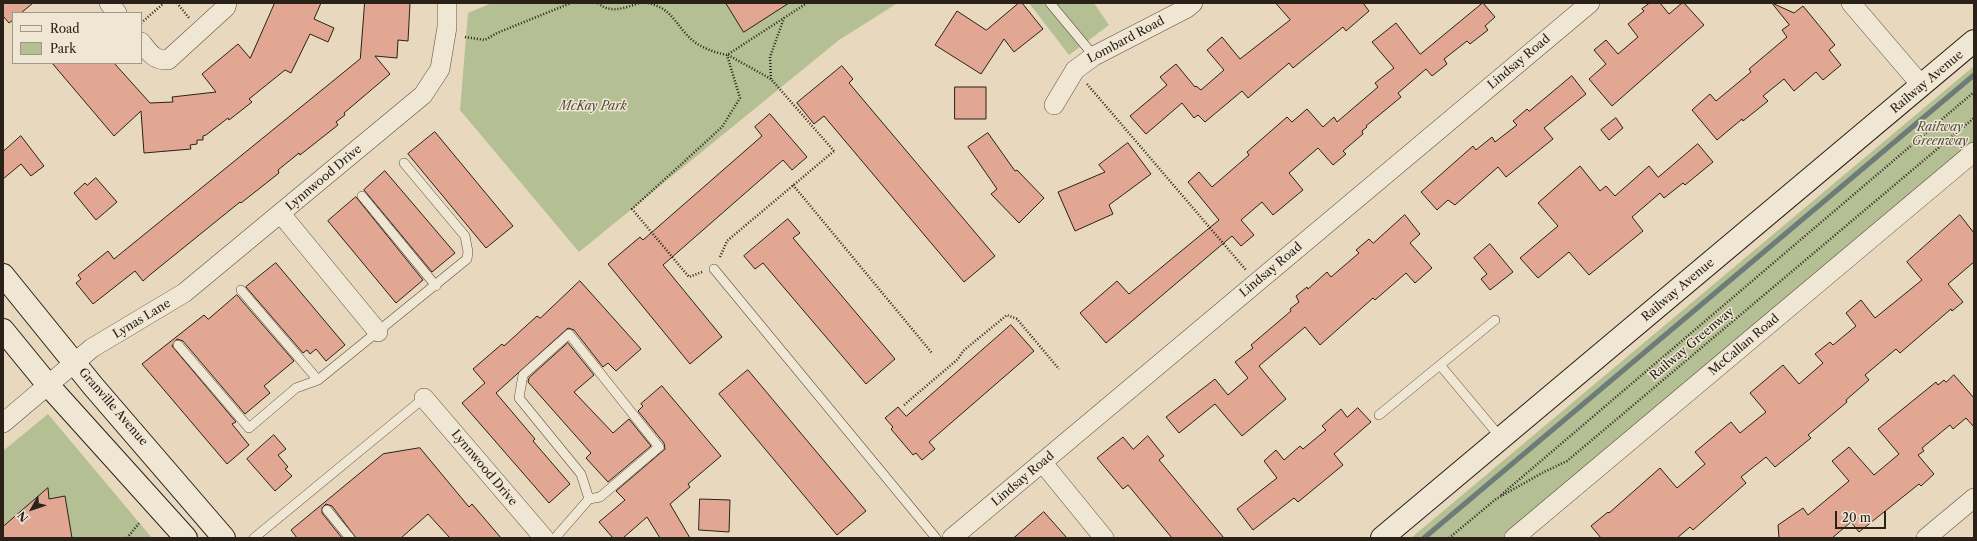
<!DOCTYPE html>
<html>
<head>
<meta charset="utf-8">
<style>
	body { margin:0 }
	#map { position:relative; width:1977px; height:541px; overflow:hidden; background:#e8d8bd; font-family:"Libre Caslon Text",serif }
	canvas { display:block }
	.frame { position:absolute; inset:0; border:4px solid #2a2118; pointer-events:none }
	.legend { position:absolute; left:12px; top:12px; width:130px; height:52px; box-sizing:border-box; background:#f0e6d4; border:1px solid #a19789; margin:0; padding:5px 7px; list-style:none; font-size:12px; color:#2a2118 }
	.legend li { display:flex; align-items:center; gap:8px; height:20px }
	.legend b { width:20px; border:1px solid #a19789 }
	.north { position:absolute; left:12px; top:489px; width:40px; height:40px; -webkit-text-stroke:3px #f0e6d4; paint-order:stroke; rotate:230deg; font-size:11px; font-weight:700; line-height:16px; text-align:center; color:#2a2118 }
	.north::after { content:''; display:block; margin:auto; width:14px; height:18px; background:#2a2118; clip-path:polygon(50% 0,100% 100%,50% 72%,0 100%) }
	.scale { position:absolute; left:1835px; top:511px; width:51px; height:18px; box-sizing:border-box; border:2px solid #2a2118; border-top:0; padding-left:5px; font-size:12px; line-height:14px; white-space:nowrap; color:#2a2118; -webkit-text-stroke:3px #f0e6d4; paint-order:stroke }
</style>
</head>
<body>
<div id="map">
<canvas width="1977" height="541"></canvas>
<div class="frame"></div>
<ul class="legend">
<li><b style="height:5px;background:#f0e6d4"></b>Road</li>
<li><b style="height:11px;background:#b4bf93"></b>Park</li>
</ul>
<div class="north">N</div>
<div class="scale">20 m</div>
</div>
<script>
const ctx = document.querySelector('canvas').getContext('2d');
ctx.lineJoin = 'round';
function fill(path, color) { ctx.fillStyle = color; ctx.fill(path, 'evenodd'); }
function trace(path, color, width, dash) { ctx.strokeStyle = color; ctx.lineWidth = width; ctx.lineCap = dash ? 'butt' : 'round'; ctx.setLineDash(dash || []); ctx.stroke(path); }
function drawText(font, color, halo, rows, align = 'center') {
  ctx.font = font + ' "Libre Caslon Text",serif'; ctx.lineWidth = 3; ctx.setLineDash([]); ctx.textBaseline = 'middle'; ctx.strokeStyle = halo; ctx.fillStyle = color; for (const [text, x, y, turn = 0] of rows) {
    ctx.save(); ctx.translate(x, y); ctx.rotate((+turn || 0) * Math.PI / 180); ctx.textAlign = isNaN(turn) ? turn : align; if (halo) ctx.strokeText(text, 0, 0); ctx.fillText(text, 0, 0); ctx.restore();
  }
}
const green = new Path2D(`
	M492 3H903L896 4 839 40 579 252 460 110 468 13Z
	M1029 3H1094L1109 25 1069 55Z
	M1974 66V149L1503 538H1411Z
	M48 414 152 538H3V451Z`);
const stream = new Path2D(`
	M1424 538 1974 75`);
const building = new Path2D(`
	M3 3H33L21 13H13V20L9 23 3 16Z
	M275 3H321L314 19 334 28 328 42 310 34 291 73 285 70 249 99 252 102 229 120 228 118 206 135 203 136V140H197V144L190 145 191 149 144 153 141 111 114 136 52 63H114L150 103 173 102 172 97 216 92 202 74 238 44 250 58Z
	M365 3H410L408 41 398 40 397 58 375 56 390 74 344 113 345 115 336 122 338 125 300 155 299 153 278 170 279 173 241 203 240 202 151 274 143 281 135 271 93 304 76 283 81 279 78 275 108 251 114 259 360 59Z
	M726 3H789L744 32Z
	M1019 3H1022L1043 29 1014 52 1004 39 981 74 935 45 957 11 986 30Z
	M1276 3H1363L1369 11 1346 31 1343 27 1293 68 1289 63 1248 98 1242 91 1205 122 1198 115 1194 118 1182 103 1146 134 1130 116 1167 85 1160 77 1176 64 1195 87 1196 86 1201 90 1224 70 1207 50 1222 37 1240 59 1290 20Z
	M1483 3 1495 17 1485 26 1488 30 1470 44 1467 41 1444 59 1447 64 1432 76 1426 69 1398 93 1401 97 1366 126 1367 127 1362 131 1363 134 1343 151 1346 154 1333 165 1318 148 1289 173 1303 190 1273 215 1262 202 1241 220 1254 235 1241 246 1232 236 1106 343 1080 313 1117 281 1129 294 1219 220 1188 182 1199 172 1212 187 1249 155 1247 152 1287 117 1292 122 1307 109 1323 127 1334 117 1337 122 1378 87 1375 83 1394 68 1372 42 1396 23 1420 54Z
	M1650 3H1660L1669 14 1682 3H1684L1704 25 1612 106 1589 79 1606 64 1594 50 1606 40 1618 54 1638 37 1628 24 1644 11 1642 9Z
	M1772 3 1794 13 1803 6 1835 45 1829 50 1841 65 1823 80 1816 72 1794 91 1784 79 1763 96 1768 101 1743 121 1742 119 1717 140 1692 110 1710 94 1716 101 1751 72 1749 69 1787 37 1782 30 1789 25Z
	M842 66 853 79 849 83 995 256 964 282 824 116 814 124 797 103Z
	M1572 76 1586 94 1544 128 1553 139 1506 177 1498 167 1455 205 1448 200 1437 210 1421 192 1473 146 1476 150 1492 137 1495 142 1517 125 1513 121 1527 109 1529 111Z
	M955 87H986V119H955Z
	M770 114 807 157 792 170 783 160 663 265 722 337 690 364 608 264 640 237 643 240 762 136 755 127Z
	M1616 118 1623 128 1609 140 1601 130Z
	M435 132 513 226 486 248 408 154Z
	M988 133 1015 171 1017 170 1044 198 1019 223 991 194 997 189 968 147Z
	M21 136 44 166 31 176 21 164 3 179V152Z
	M1128 143 1151 174 1109 205 1113 214 1075 231 1058 192 1105 172 1099 165Z
	M1698 144 1713 162 1685 185 1683 183 1664 198 1660 193 1632 217 1643 231 1589 275 1569 252 1538 278 1520 258 1558 226 1538 203 1580 166 1600 191 1606 186 1615 196 1649 166 1658 177Z
	M385 171 455 253 432 272 364 190Z
	M96 178 117 202 96 220 74 193 85 183 87 185Z
	M356 197 423 280 396 303 328 221Z
	M1405 215 1420 234 1410 243 1432 268 1415 283 1406 273 1375 300 1373 298 1320 345 1305 327 1259 366 1286 399 1242 436 1215 404 1179 433 1166 417 1215 379 1228 395 1248 378 1235 362 1253 348 1251 345 1291 311 1290 309 1299 302 1296 296 1307 287 1308 289 1327 272 1331 277 1359 253 1356 250 1369 239 1373 243Z
	M1960 215 1974 233V262L1948 284 1963 302 1952 311 1951 309 1900 353 1896 349 1865 375 1869 380 1846 400 1847 402 1808 435 1811 438 1775 467 1766 457 1741 477 1746 483 1693 530 1690 527 1677 538H1601L1591 526 1608 512 1609 513 1660 468 1677 488 1705 464 1695 452 1731 422 1740 433 1766 412 1750 393 1783 365 1799 384 1823 363 1815 354 1830 342 1833 345 1856 326 1846 313 1861 300 1875 318 1922 280 1907 262Z
	M788 219 800 233 793 238 895 359 866 384 763 263 755 269 744 256Z
	M1490 244 1513 272 1490 290 1481 279 1487 274 1474 258Z
	M276 263 345 345 326 361 316 349 310 354 307 350 303 353 246 287Z
	M580 281 641 349 616 371 608 363 603 367 574 330 568 328 496 393 535 439 533 441 570 484 549 503 462 403 485 383 473 369 502 344 504 346 537 316 540 318Z
	M237 295 294 361 264 386 270 393 245 414 183 341 177 339 172 346 236 422 232 424 249 445 227 464 142 364 204 315 208 319Z
	M1011 325 1034 351 929 442 935 449 922 460 916 453 913 455 891 429 893 427 885 418 898 407 906 416Z
	M568 343 594 375 574 392 613 433 629 419 651 446 608 482 586 458 591 453 528 382 529 378Z
	M748 370 866 511 837 535 719 394Z
	M1954 375 1974 398V427L1966 418 1953 429 1950 425 1922 448 1924 451 1918 455 1934 474 1921 486 1919 484 1859 532 1851 522 1832 538H1779L1778 525 1803 508 1808 515 1849 481 1832 461 1849 447 1874 475 1899 454 1878 429 1936 382 1938 385 1944 380 1946 382Z
	M662 386 721 456 688 484 690 487 670 504 690 538H660L647 517 623 538H613L599 522 625 500 616 491 665 449 664 443 638 411 643 406 641 404Z
	M1358 408 1371 422 1334 454 1343 465 1298 502 1294 498 1253 530 1237 509 1277 478 1264 461 1276 450 1284 460 1300 446 1303 449 1326 430 1322 426 1341 409 1347 417Z
	M274 435 286 449 278 455 288 467 285 469 292 476 275 491 247 459Z
	M1148 436 1164 456 1159 460 1224 538H1172L1128 485 1123 489 1097 458 1123 437 1133 449Z
	M420 448 469 507 472 504 501 538H450L428 514 401 538H356L332 506 326 504 322 508V513L342 538H297L291 530 383 454Z
	M48 488 49 499 65 496 72 538H3V527Z
	M700 499 730 500 729 532 699 530Z
	M1044 512 1067 538H1014Z`);
const path = new Path2D(`
	M177 3 189 18
	M598 3C610 14 625 8 639 3
	M648 3C669 8 673 19 686 34 696 46 712 52 727 55L807 3
	M141 23 164 3
	M465 37 485 40 497 33 571 3
	M728 55 771 79 834 151
	M771 79 770 57 784 18
	M1087 84 1246 270
	M793 185 932 353
	M720 257 727 241 834 151
	M702 272 689 277 632 209 722 127 740 98 727 55
	M904 405 958 359 963 351 1007 315 1017 319 1059 369
	M1501 495 1974 92
	M127 538 140 522
	M1449 538 1496 499 1542 473 1567 461 1974 118`);
const service = new Path2D(`
	M1050 3 1094 56
	M362 196 436 286
	M714 269 936 538
	M241 290 318 380
	M178 345 249 428 296 388 318 380 467 259 468 252 465 236 404 163
	M1440 365 1501 438
	M1379 415 1495 320
	M327 510 350 538
	M254 538 424 398
	M555 538 589 499 600 497 659 447 569 334 523 375 519 398 581 474 589 499`);
const minor = new Path2D(`
	M109 3 117 13
	M1851 3 1922 86
	M141 42C149 52 154 61 168 60L226 7 227 3
	M1054 105 1075 70 1094 56 1187 8 1193 3
	M281 214 378 332
	M424 398 544 538
	M3 423 92 348 184 293 423 95 440 69 447 27V3
	M1042 462 1104 538
	M952 538 1590 3
	M1514 538 1974 152
	M1926 538 1974 498`);
const secondary = new Path2D(`
	M3 275 93 386 224 538
	M3 330 48 385 186 538
	M1382 538 1974 41`);
const streetNames = [
	["Lombard Road",1126,40,-28],
	["Lindsay Road",1519,62,-40],
	["Railway Avenue",1927,82,-40],
	["Lynnwood Drive",324,178,-40],
	["Lindsay Road",1271,270,-40],
	["Railway Avenue",1678,290,-40],
	["Lynas Lane",142,319,-31],
	["Railway Greenway",1692,344,-40],
	["McCallan Road",1744,345,-40],
	["Granville Avenue",113,407,49],
	["Lynnwood Drive",484,468,50],
	["Lindsay Road",1023,479,-40]
];
const parkNames = [
	["McKay Park",593,107],
	["Railway",1940,128],
	["Greenway",1940,142]
];
fill(green, '#b4bf93');
trace(stream, '#6d7c78', 5);
fill(building, '#e1a793');
trace(building, '#2a2118', 1);
trace(service, '#5a4f41', 10);
trace(minor, '#5a4f41', 20);
trace(secondary, '#2a2118', 24);
trace(path, '#2a2118', 2.5, [1, 2]);
trace(service, '#f0e6d4', 9);
trace(minor, '#f0e6d4', 19);
trace(secondary, '#f0e6d4', 22);
drawText('12px', '#2a2118', '#f0e6d4', streetNames);
drawText('italic 12px', '#53503d', '#f0e6d4', parkNames);
</script>
</body>
</html>
